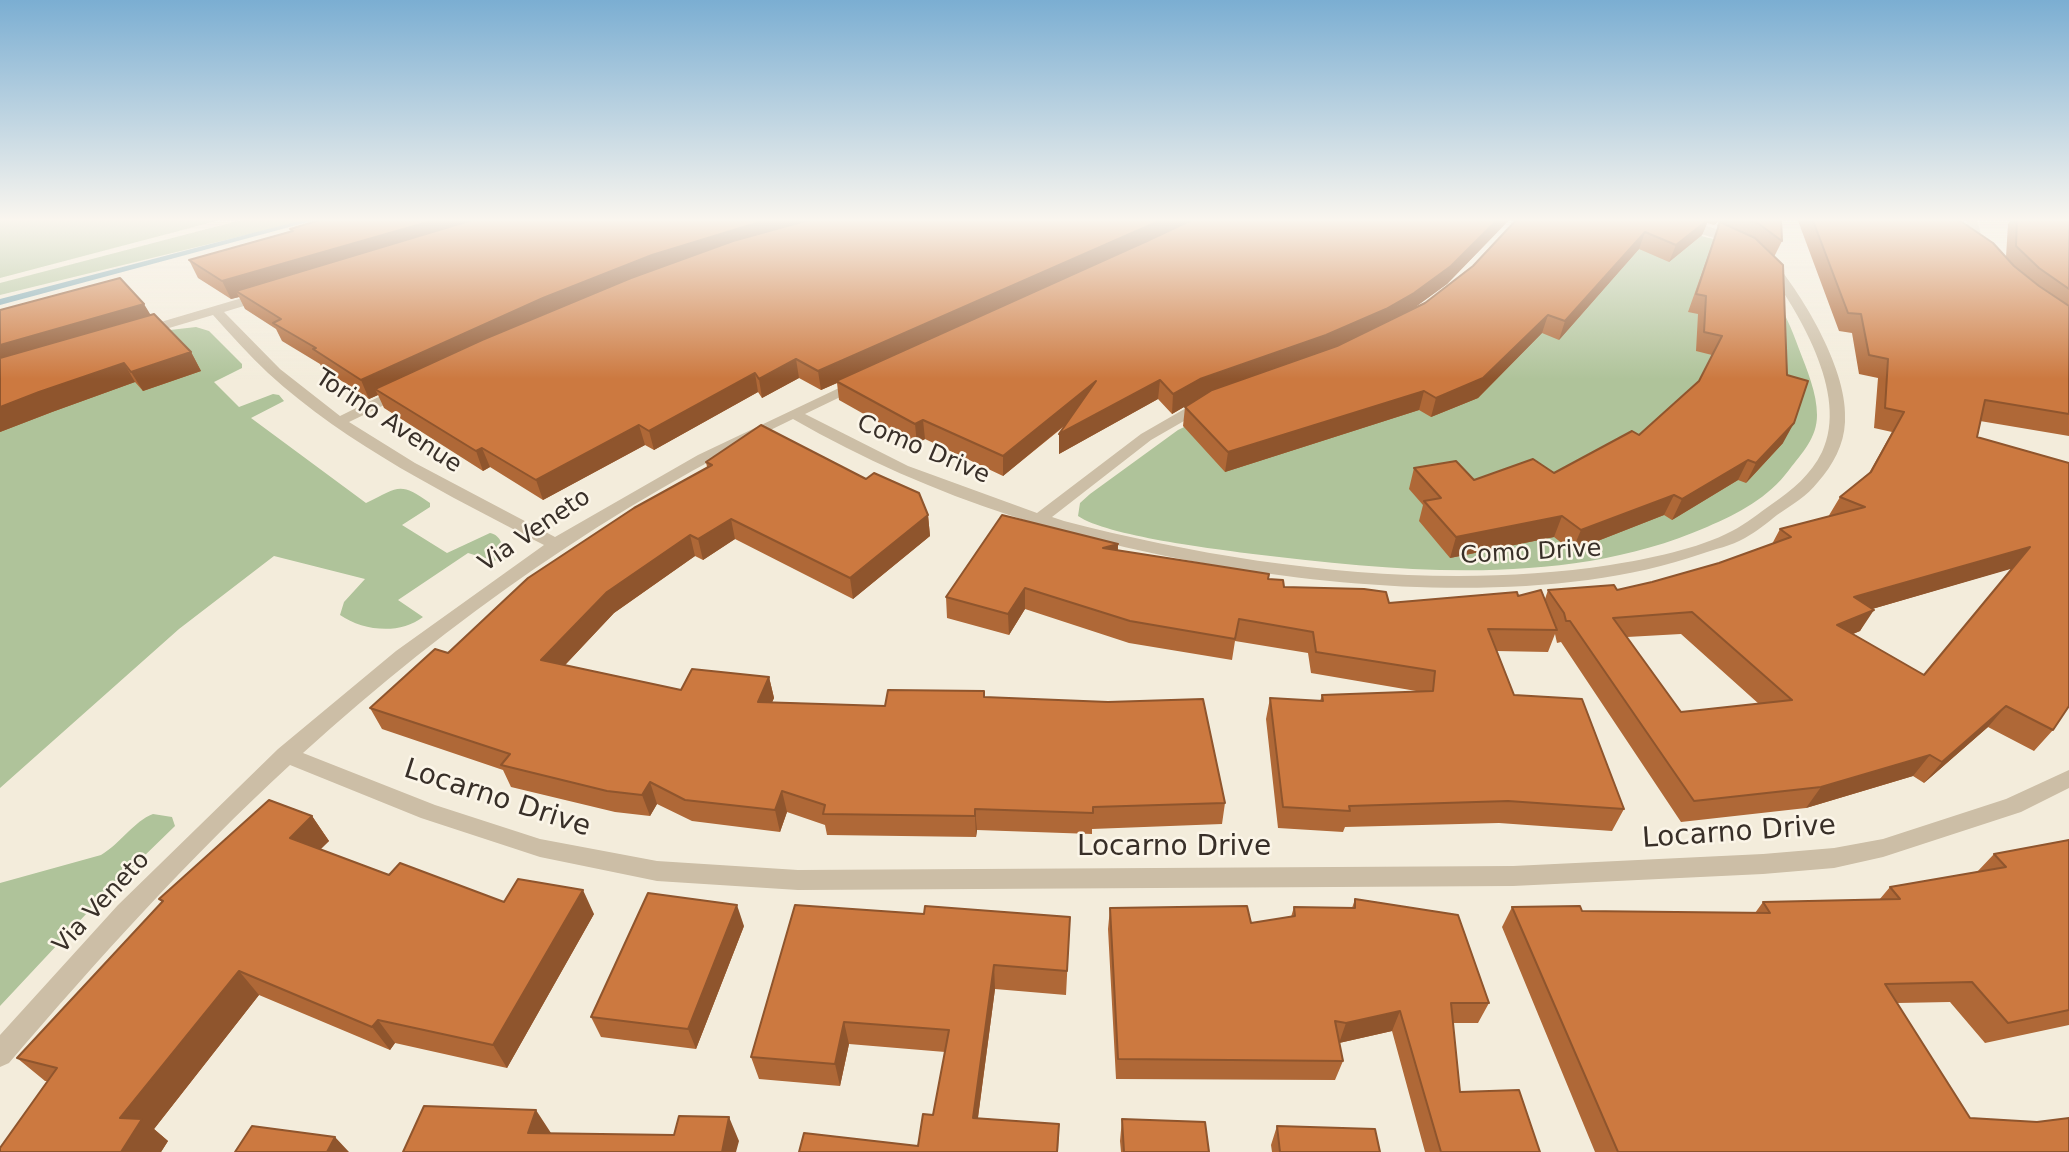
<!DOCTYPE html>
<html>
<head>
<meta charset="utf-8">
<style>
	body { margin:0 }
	canvas { display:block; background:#f3ecdb }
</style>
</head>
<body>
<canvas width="2069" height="1152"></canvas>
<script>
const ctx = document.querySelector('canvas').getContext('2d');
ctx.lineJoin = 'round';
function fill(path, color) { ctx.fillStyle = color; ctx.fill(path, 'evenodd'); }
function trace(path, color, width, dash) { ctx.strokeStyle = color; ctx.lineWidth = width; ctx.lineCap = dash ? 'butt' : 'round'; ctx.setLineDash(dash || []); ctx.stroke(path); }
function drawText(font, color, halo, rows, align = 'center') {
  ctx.font = font + ' "DejaVu Sans",sans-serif'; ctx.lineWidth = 5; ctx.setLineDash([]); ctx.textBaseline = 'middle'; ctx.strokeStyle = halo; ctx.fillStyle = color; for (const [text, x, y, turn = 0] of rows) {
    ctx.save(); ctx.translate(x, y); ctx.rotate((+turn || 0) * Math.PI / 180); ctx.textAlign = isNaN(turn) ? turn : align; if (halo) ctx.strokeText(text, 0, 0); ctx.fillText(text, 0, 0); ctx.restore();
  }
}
const green = new Path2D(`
	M0 218H228L0 278Z
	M249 218H316L0 295V283Z
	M1697 235C1704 237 1712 238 1718 241 1727 247 1765 282 1772 292 1783 308 1792 330 1799 349 1807 370 1817 393 1817 415 1817 438 1802 453 1789 470 1768 498 1739 513 1707 527 1567 588 1402 572 1253 554 1215 549 1107 536 1078 516L1080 503 1090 494 1178 430 1468 289Z
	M196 327 209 331 242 364V368L214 382 239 407 273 394 279 395 284 401 251 418 366 503C399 487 399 481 430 503V507L402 525 447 553 490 533C501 535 504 547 503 557L494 561 468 553 398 600 423 617C400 635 363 631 340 615L344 602 365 579 274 556 179 629 0 788V382L170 330Z
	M153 814 172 817 175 826 102 897 0 1006V883L101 855C120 844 134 821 153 814Z`);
const stream = new Path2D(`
	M310 218H323L0 305V299Z`);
const street = new Path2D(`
	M1651 218C1674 217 1725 227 1743 242L1733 244Z
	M1966 218H1977L1981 236 1989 250 1987 252 1977 250 1969 236Z
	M1769 259 1773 260C1804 297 1849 372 1845 422 1844 445 1833 465 1818 482 1807 496 1792 505 1777 515 1767 523 1756 532 1745 538 1731 546 1715 549 1701 554 1508 621 1203 578 1012 516 935 491 863 459 793 419 611 506 452 618 303 753L435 805 540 839 657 861 798 870 1513 866 1763 854 1834 848 1883 839 2006 799 2069 770V788L2021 812 1883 857 1834 868 1763 874 1513 886 798 890 657 881 540 857 421 818 290 765C189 858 98 959 9 1063L0 1067V1035L118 905 278 749 396 651 544 545C448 495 348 446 268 373 249 355 231 335 213 315L142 336 135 332 137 329 259 293H267V299L224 312 280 369 340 416 397 388H407V394L349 422 415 463 555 537 698 455 858 379 863 380V386L805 414 908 466 1037 513 1141 434 1200 400H1210L1212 403 1210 406 1151 440 1052 517 1064 521C1237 566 1433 592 1610 565 1648 559 1698 549 1732 531 1746 524 1759 513 1772 504 1792 490 1811 475 1822 452 1850 394 1797 309 1763 263Z`);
const wall = new Path2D(`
	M326 218H1511L1447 284 1411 310 1425 303 1473 266 1518 218H1781L1782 241 1774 257 1783 443 1746 483 1738 480 1672 520 1664 515 1572 551 1554 537 1450 558 1419 521 1423 505 1409 489 1414 468 1474 480 1554 473 1639 435 1699 381 1712 355 1696 351 1698 314 1688 312 1718 227 1717 226 1719 221 1714 225 1707 223 1702 235 1669 262 1639 249 1559 340 1542 333 1478 398 1431 417 1419 410 1225 472 1183 426 1185 407 1199 398 1172 414 1158 399 1059 454 1067 424 1003 476 925 439 917 444 839 400 837 383 821 390 799 378 762 398 758 392 654 450 645 445 543 500 490 467 483 471 384 408 378 395 369 399 322 368 320 364 282 341 276 329 245 309 239 297 231 299 198 278 189 260 291 231 290 229Z
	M1797 218H1956L2006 257 2008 224 2012 218H2069V436L1980 421 1977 437 2069 463 2053 730 2034 751 1988 727 1924 783 1913 776 1806 808 1681 822 1561 642 1557 643 1555 634 1548 652 1496 651 1514 695 1624 809 1612 831 1499 823 1345 827 1343 832 1278 828 1266 719 1270 698 1320 701 1322 695 1422 692 1311 673 1308 653 1235 641 1232 660 1129 643 1025 609 1009 635 947 618 946 597 1118 544V551L1268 579 1284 587 1389 603 1518 596 1545 599 1548 590H1617L1652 582 1719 563 1772 544 1780 529 1828 517 1840 497 1869 473 1892 432 1874 428 1878 378 1859 374 1852 333 1839 331ZM2012 568 1924 675 1853 634 1860 631 1872 609ZM1681 634 1759 704 1681 712 1627 637Z
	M0 310 151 315 191 352 201 371 143 391 135 382 52 412 0 432Z
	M706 462 928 515 930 536 853 599 735 539 703 560 695 556 614 613 565 665 681 690 769 677 774 698 772 702 885 706 984 691 985 697 1225 803 1222 824 1092 829V834L977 830 976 837 827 835 825 825 787 812 780 832 692 821 657 804 650 816 615 812 511 787 503 770 382 729 370 708 707 467Z
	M312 816 329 841 320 849 389 875 504 902 594 914 507 1068 395 1043 390 1050 259 995 154 1129 168 1141 161 1152H0L48 1081H45L17 1058 162 902 159 899Z
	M2069 840V1025L1985 1043 1950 1002 1897 1003 1970 1118 2037 1122 2069 1152H1595L1502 927 1512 907 1582 911 1755 913 1763 902 1879 900 1890 887 1977 872 1994 854Z
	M1355 899 1489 1003 1478 1023H1453L1460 1092 1540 1152H1425L1392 1031 1339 1043 1343 1061 1335 1080 1116 1079 1108 929 1110 908 1251 923 1291 917 1294 907 1352 908Z
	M795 905 924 914 925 906 1070 917 1066 995 995 989 978 1118 1059 1124 1058 1152H799L804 1133 918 1146 923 1114 933 1115 945 1052 849 1044 840 1086 759 1079 751 1057Z
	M744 926 696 1049 601 1037 591 1017Z
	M1122 1119 1209 1152H1121L1120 1141Z
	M1277 1126 1380 1152H1272L1271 1145Z`);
const shadedWall = new Path2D(`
	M442 218H505L236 291 239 297 231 299 222 281Z
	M773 218H835L375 389 378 395 369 399 361 380 543 298 652 255Z
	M1166 218H1202L836 381 837 383 821 390 818 371Z
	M1499 218H1511L1447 284 1410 311 1322 354 1198 399 1172 414 1173 394Z
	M1717 218H1720L1719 221 1714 225Z
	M1709 219 1702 235 1669 262 1676 245Z
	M1645 232 1639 249 1559 340 1565 321Z
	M144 304 155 322 0 368V345Z
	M1548 315 1542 333 1478 398 1431 417 1436 398Z
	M191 352 201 371 143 391 131 372Z
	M796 359 799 378 762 398 759 379Z
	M124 363 135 382 52 412 0 432V407L39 392Z
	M755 373 758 392 654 450 649 431Z
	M1160 380 1158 399 1059 454V434Z
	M1096 381 1095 400 1003 476V456Z
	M1424 391 1419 410 1225 472 1228 452Z
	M923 420 925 439 917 444 915 424Z
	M1794 423 1783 443 1746 483 1756 463Z
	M639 425 645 445 543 500 536 480Z
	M482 448 490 467 483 471 476 451Z
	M1748 460 1738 480 1672 520 1682 499Z
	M1674 495 1664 515 1572 551 1581 530Z
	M928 515 930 536 853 599 850 578Z
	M1562 516 1554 537 1450 558 1456 537Z
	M731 519 735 539 703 560 698 539Z
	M690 535 695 556 614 613 550 681 541 660 607 592Z
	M1118 544 1117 565 1103 548Z
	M2030 547 2014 568 1841 618 1854 597Z
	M1025 588V609L1009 635 1008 614Z
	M1874 610 1860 631 1823 646 1837 625Z
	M769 677 774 698 763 723 758 702Z
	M2006 706 1988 727 1924 783 1942 762Z
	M1930 755 1913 776 1806 808 1821 787Z
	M650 782 657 804 650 816 642 795Z
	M782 791 787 812 780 832 775 810Z
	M975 809 977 830 976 837 975 816Z
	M312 816 329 841 308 862 290 838Z
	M583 890 594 914 507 1068 493 1045Z
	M737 905 744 926 696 1049 688 1029Z
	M994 965 995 989 975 1139 973 1118Z
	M239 971 259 995 154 1129 168 1141 161 1152H121L120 1118Z
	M1400 1011 1392 1031 1339 1043 1346 1023Z
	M378 1020 395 1043 390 1050 372 1027Z
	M844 1022 849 1044 840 1086 835 1064Z
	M536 1110 551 1133H528Z
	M729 1117 739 1141 736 1152H722Z
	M335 1137 349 1152H327Z`);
const building = new Path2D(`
	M326 218H442L222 281 189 260 293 231 290 229Z
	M479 218H773L652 255 543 298 361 380 313 349 316 348 273 323 281 319 236 291Z
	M816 218H1166L818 371 796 359 759 379 755 373 649 431 639 425 536 480 482 448 476 451 375 389 482 340 631 278 733 241Z
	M1196 218H1499L1451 266 1414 293 1386 309 1326 335 1200 379 1173 394 1160 380 1059 434 1096 381 1003 456 923 420 915 424 836 381 1147 241Z
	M1518 218 1709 219 1676 245 1645 232 1565 321 1548 315 1483 378 1436 398 1424 391 1228 452 1185 407 1212 390 1337 346 1425 303 1473 266Z
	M1744 218H1781L1782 241 1759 224Z
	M1812 218H1956L1993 243 2014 266 2039 286 2069 306V414L1985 400 1977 437 2069 463V706L2053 730 2006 706 1942 762 1930 755 1821 787 1694 801 1570 621H1566L1564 613 1548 590 1614 585 1617 590 1652 582 1719 563 1791 537 1780 529 1865 507 1840 497 1871 472 1904 412 1885 408 1888 359 1869 355 1861 314 1848 313ZM2030 547 1924 675 1837 625 1874 610 1854 597ZM1692 612 1792 700 1681 712 1613 618Z
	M2017 218H2069V289L2039 268 2016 246Z
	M1720 222 1755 238 1783 265 1787 375 1808 381 1794 423 1756 463 1748 460 1682 499 1674 495 1581 530 1562 516 1456 537 1424 501 1441 498 1414 468 1456 461 1474 480 1533 459 1554 473 1632 431 1639 435 1699 381 1722 336 1704 332 1706 296 1696 294Z
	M120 278 144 304 0 345V310Z
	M154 314 191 352 131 372 124 363 39 392 0 407V358Z
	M761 425 866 479 874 473 919 493 928 515 850 578 731 519 698 539 690 535 607 592 541 660 681 690 692 669 769 677 758 702 885 706 888 690 984 691V697L1108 702 1203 699 1225 803 1093 807V813L975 809V816L823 814 825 805 782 791 775 810 685 800 650 782 642 795 607 791 501 765 510 754 370 708 435 649 448 653 528 578 634 508 712 465 706 462Z
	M1002 515 1118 544 1103 548 1269 574 1268 579 1283 580 1284 587 1364 589 1386 592 1389 603 1517 592 1518 596 1541 590 1557 630 1488 629 1514 695 1582 699 1624 809 1508 801 1349 806 1350 811 1283 807 1270 698 1323 701 1322 695 1433 691 1435 671 1316 652 1313 632 1239 619 1235 639 1130 621 1025 588 1008 614 946 597Z
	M269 800 312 816 290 838 389 875 400 863 504 902 518 879 583 890 493 1045 378 1020 372 1027 239 971 120 1118 142 1119 121 1152H0V1148L57 1068 17 1058 163 901 159 899Z
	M2069 840V1010L2008 1023 1972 982 1885 984 1970 1118 2037 1122 2069 1118V1152H1618L1512 907 1580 906 1582 911 1770 913 1763 902 1900 899 1890 887 2006 867 1994 854Z
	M648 893 737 905 688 1029 591 1017Z
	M1355 899 1458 915 1489 1003H1451L1460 1092 1519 1090 1540 1152H1441L1400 1011 1346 1023 1335 1021 1343 1061 1118 1059 1110 908 1247 906 1251 923 1295 916 1294 907 1355 908Z
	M795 905 924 914 925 906 1070 917 1067 971 994 965 973 1118 1059 1124 1057 1152H799L804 1133 918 1146 923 1114 933 1115 949 1030 844 1022 835 1064 751 1057Z
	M424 1106 536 1110 528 1133 674 1135 679 1116 729 1117 722 1152H403Z
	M1122 1119 1205 1122 1209 1152H1124Z
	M252 1126 335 1137 327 1152H235Z
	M1277 1126 1375 1129 1380 1152H1280Z`);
const streetNames = [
	["Torino Avenue",388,422,33],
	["Como Drive",923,450,23],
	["Via Veneto",535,531,-34],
	["Como Drive",1531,553,-3],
	["Via Veneto",102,903,-47]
];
const nearStreetnames = [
	["Locarno Drive",497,799,18],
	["Locarno Drive",1739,833,-4],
	["Locarno Drive",1174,848]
];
fill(green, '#afc39a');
fill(stream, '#79a6b2');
fill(street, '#ccbea6');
fill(wall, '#af6837');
fill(shadedWall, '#8f552d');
fill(building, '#cc7940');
trace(building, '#8f552d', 2);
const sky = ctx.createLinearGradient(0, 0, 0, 379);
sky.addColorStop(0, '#7baed2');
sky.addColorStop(0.58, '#faf6ef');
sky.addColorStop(1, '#faf6ef00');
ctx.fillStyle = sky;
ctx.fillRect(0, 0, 2069, 379);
drawText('24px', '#382f28', '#fbf5e8', streetNames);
drawText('28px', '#382f28', '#fbf5e8', nearStreetnames);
</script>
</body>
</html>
